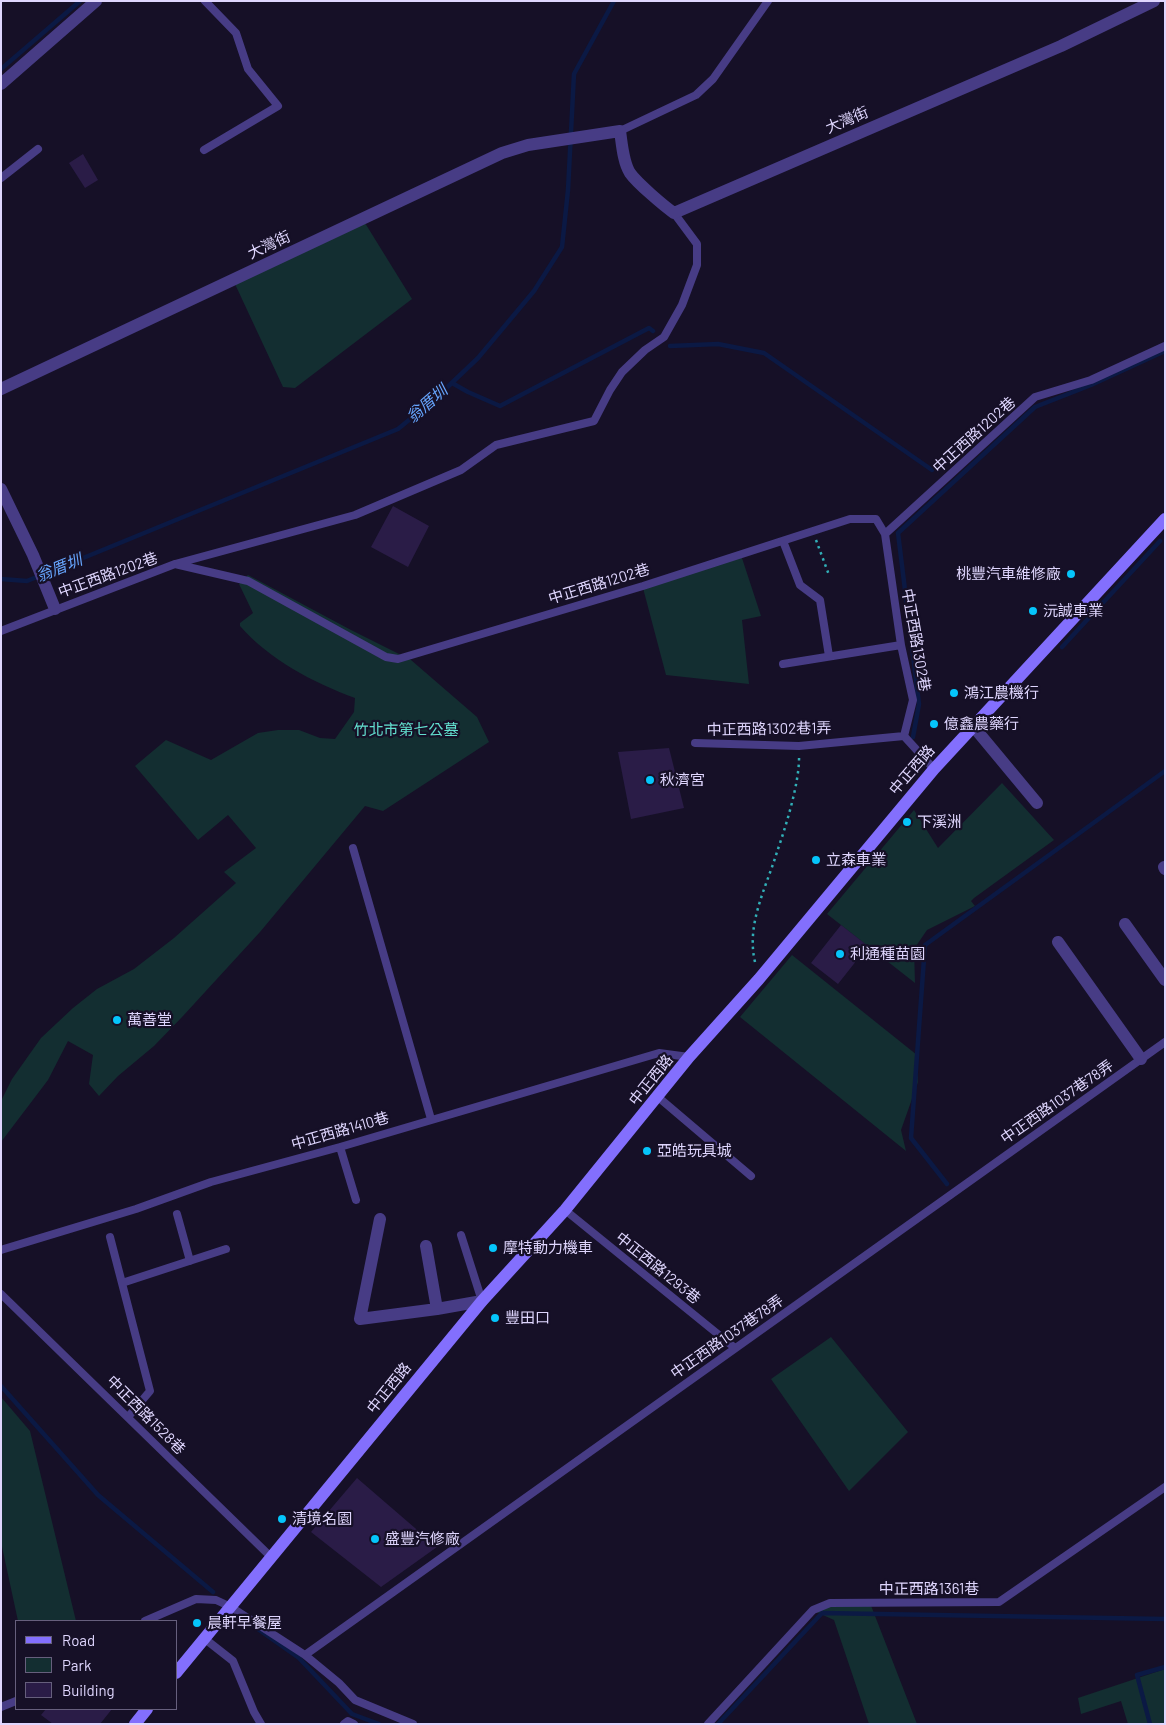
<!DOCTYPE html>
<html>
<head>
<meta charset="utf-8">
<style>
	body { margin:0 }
	#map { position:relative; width:1166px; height:1725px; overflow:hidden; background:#161027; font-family:Barlow,sans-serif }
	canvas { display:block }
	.frame { position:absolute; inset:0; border:2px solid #dfd6fe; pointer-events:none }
	.legend { position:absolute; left:15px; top:1620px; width:162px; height:90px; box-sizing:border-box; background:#161027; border:1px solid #665f7d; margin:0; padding:6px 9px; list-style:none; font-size:15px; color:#dfd6fe }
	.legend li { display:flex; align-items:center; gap:10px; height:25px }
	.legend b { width:25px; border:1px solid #665f7d }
</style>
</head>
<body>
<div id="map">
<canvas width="1166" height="1725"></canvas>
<div class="frame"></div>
<ul class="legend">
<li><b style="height:6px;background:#836ffd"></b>Road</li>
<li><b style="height:14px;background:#132e31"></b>Park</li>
<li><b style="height:14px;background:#2a1c47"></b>Building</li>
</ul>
</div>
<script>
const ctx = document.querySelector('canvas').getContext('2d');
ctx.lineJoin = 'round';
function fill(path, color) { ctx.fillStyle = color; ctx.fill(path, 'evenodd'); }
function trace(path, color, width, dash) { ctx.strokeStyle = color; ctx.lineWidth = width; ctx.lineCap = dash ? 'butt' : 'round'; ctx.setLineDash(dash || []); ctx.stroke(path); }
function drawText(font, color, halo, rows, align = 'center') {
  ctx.font = font + ' Barlow,"Noto Sans TC",sans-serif'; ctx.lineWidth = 4.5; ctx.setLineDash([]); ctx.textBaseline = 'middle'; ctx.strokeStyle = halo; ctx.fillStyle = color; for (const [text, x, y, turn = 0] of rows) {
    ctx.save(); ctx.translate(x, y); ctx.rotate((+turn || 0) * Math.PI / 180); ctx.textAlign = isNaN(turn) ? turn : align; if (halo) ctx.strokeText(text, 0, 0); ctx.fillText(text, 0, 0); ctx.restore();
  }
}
const green = new Path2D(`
	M365 223 412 299 295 388 283 387 235 284Z
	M741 555 761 616 742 620 749 684 666 675 643 588Z
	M248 575 351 630 411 660 477 717 489 742 383 811 365 806 260 932 183 1016 154 1046 118 1076 99 1096 89 1084 93 1055 68 1041 48 1080 1 1142V1101L12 1079 41 1038 73 1008 97 989 134 969 174 938 236 883 224 872 256 848 228 815 198 840 135 766 166 740 211 760 258 733 278 730H299L320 738 335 739 354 712 355 698C312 682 270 660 240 626V623L253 613 239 584Z
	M1002 783 1054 840 974 898 971 901 975 906 927 930 914 949 915 983 827 914 914 810 938 848Z
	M792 955 917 1055 918 1082 901 1130 906 1151 740 1017Z
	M831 1337 908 1432 849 1491 771 1379Z
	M1 1397 30 1431 76 1621H18L1 1542Z
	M832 1603H870L917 1724H869L834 1620 814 1611Z
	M1165 1669 1164 1724H1128L1121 1701 1081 1714 1078 1698Z`);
const stream = new Path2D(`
	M1 69 80 1
	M670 346 718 344 764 353 932 470
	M452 383 468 392 500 406 649 328 653 331
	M1 579 27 581 398 429 437 397 478 358 534 291 562 247 568 190 574 74 614 1
	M1062 647 1160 541
	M913 737 919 704 898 533 1035 407 1091 385 1165 351
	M947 1184 911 1138 925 945 1165 771
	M1 1386 98 1495 213 1592
	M255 1627 299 1658 352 1714 379 1724
	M718 1724 822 1613 1165 1619
	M1150 1724 1137 1675 1165 1667`);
const building = new Path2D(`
	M83 154 98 180 85 188 69 163Z
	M393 506 429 526 408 567 371 547Z
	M669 748 684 808 631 819 618 752Z
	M841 925 868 946 838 984 811 963Z
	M357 1478 437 1547 381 1587 311 1532Z
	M46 1709H112L100 1724H53L41 1715Z`);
const path = new Path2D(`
	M816 540 829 575
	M755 962C746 924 766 888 777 852 786 826 800 781 799 755`);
const service = new Path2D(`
	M620 131 696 95 713 79 768 1
	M204 150 278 106 248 69 236 33 205 1
	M1 178 38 149
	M885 534 1035 397 1091 380 1165 346
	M783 541 800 585 820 600 829 656
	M175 564 248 581 386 657 398 659 643 586 850 519H876L885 534 901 645 913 700 904 736 934 769
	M1 631 175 564 355 515 461 470 496 445 594 421 610 390 622 372 645 350 664 337 682 305 697 265V244L674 213
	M783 664 901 645
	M695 743 799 746 904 736
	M353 848 431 1119
	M658 1097 751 1176
	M340 1147 356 1200
	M565 1210 735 1348
	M177 1214 190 1261
	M461 1235 482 1301
	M110 1237 150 1391 128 1417
	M1 1250 136 1209 211 1182 340 1147 659 1053 689 1057
	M122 1283 226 1249
	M1 1294 271 1557
	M145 1621 196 1599 216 1600 231 1607 305 1655 339 1683 355 1700 413 1724
	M205 1639 233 1661 254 1712 261 1724
	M305 1655 1165 1042
	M1 1707 16 1701
	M344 1724 348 1721 354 1724
	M708 1724 813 1610 830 1603 999 1602 1165 1487`);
const minor = new Path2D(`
	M1 389 502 153 528 145 620 131C622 144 623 162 630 173 637 183 664 206 674 213L1061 46 1154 1
	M1 489 33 555 55 609
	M973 726 1037 803
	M1164 867 1165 869
	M1125 924 1165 980
	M1058 942 1141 1059
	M380 1219 360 1319 437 1309 482 1301
	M426 1246 437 1309`);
const tertiary = new Path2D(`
	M1 84 96 1`);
const secondary = new Path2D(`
	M176 1673 482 1301 565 1210 689 1057 759 979 934 769 1165 519
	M135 1724 147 1709`);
const markers = [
	[1071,574,5,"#05c5fb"],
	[1033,611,5,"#05c5fb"],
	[954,693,5,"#05c5fb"],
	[934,724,5,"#05c5fb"],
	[650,780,5,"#05c5fb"],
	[907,822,5,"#05c5fb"],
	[816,860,5,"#05c5fb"],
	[840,954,5,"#05c5fb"],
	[117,1020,5,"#05c5fb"],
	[647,1151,5,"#05c5fb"],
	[493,1248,5,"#05c5fb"],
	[495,1318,5,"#05c5fb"],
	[282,1519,5,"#05c5fb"],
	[375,1539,5,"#05c5fb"],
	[197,1623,5,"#05c5fb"]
];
const streetNames = [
	["大灣街",847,120,-23],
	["大灣街",269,245,-25],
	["中正西路1202巷",974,435,-42],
	["中正西路1202巷",108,575,-20],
	["中正西路1202巷",599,584,-17],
	["中正西路1302巷",916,640,80],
	["中正西路1302巷1弄",769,729,-1],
	["中正西路",912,770,-49],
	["中正西路",651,1080,-51],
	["中正西路1037巷78弄",1057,1102,-35],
	["中正西路1410巷",340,1131,-16],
	["中正西路1293巷",658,1268,39],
	["中正西路1037巷78弄",727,1337,-35],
	["中正西路",389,1388,-51],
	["中正西路1528巷",146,1415,45],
	["中正西路1361巷",929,1589]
];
const poiNames = [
	["桃豐汽車維修廠",1061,574,"right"],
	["沅誠車業",1043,611],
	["鴻江農機行",964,693],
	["億鑫農藥行",944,724],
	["秋濟宮",660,780],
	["下溪洲",917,822],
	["立森車業",826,860],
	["利通種苗園",850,954],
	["萬善堂",127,1020],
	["亞皓玩具城",657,1151],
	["摩特動力機車",503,1248],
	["豐田口",505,1318],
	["清境名園",292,1519],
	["盛豐汽修廠",385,1539],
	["晨軒早餐屋",207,1623]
];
const parkNames = [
	["竹北市第七公墓",406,730]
];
const waterNames = [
	["翁厝圳",427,404,-41],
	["翁厝圳",59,568,-22]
];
fill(green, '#132e31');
trace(stream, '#0b1944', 4.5);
fill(building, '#2a1c47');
trace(path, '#31afb7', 2.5, [2.5, 4]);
trace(service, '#473c85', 8);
trace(minor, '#473c85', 12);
trace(tertiary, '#473c85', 12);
trace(secondary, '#836ffd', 12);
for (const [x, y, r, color] of markers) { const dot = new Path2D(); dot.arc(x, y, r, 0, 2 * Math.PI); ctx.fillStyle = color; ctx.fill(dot); trace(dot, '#161027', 2); }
drawText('15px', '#dfd6fe', '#161027', streetNames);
drawText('15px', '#dfd6fe', '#161027', poiNames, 'left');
drawText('15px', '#62dece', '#161027', parkNames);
drawText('italic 16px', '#66a5fd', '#161027', waterNames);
</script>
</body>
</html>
